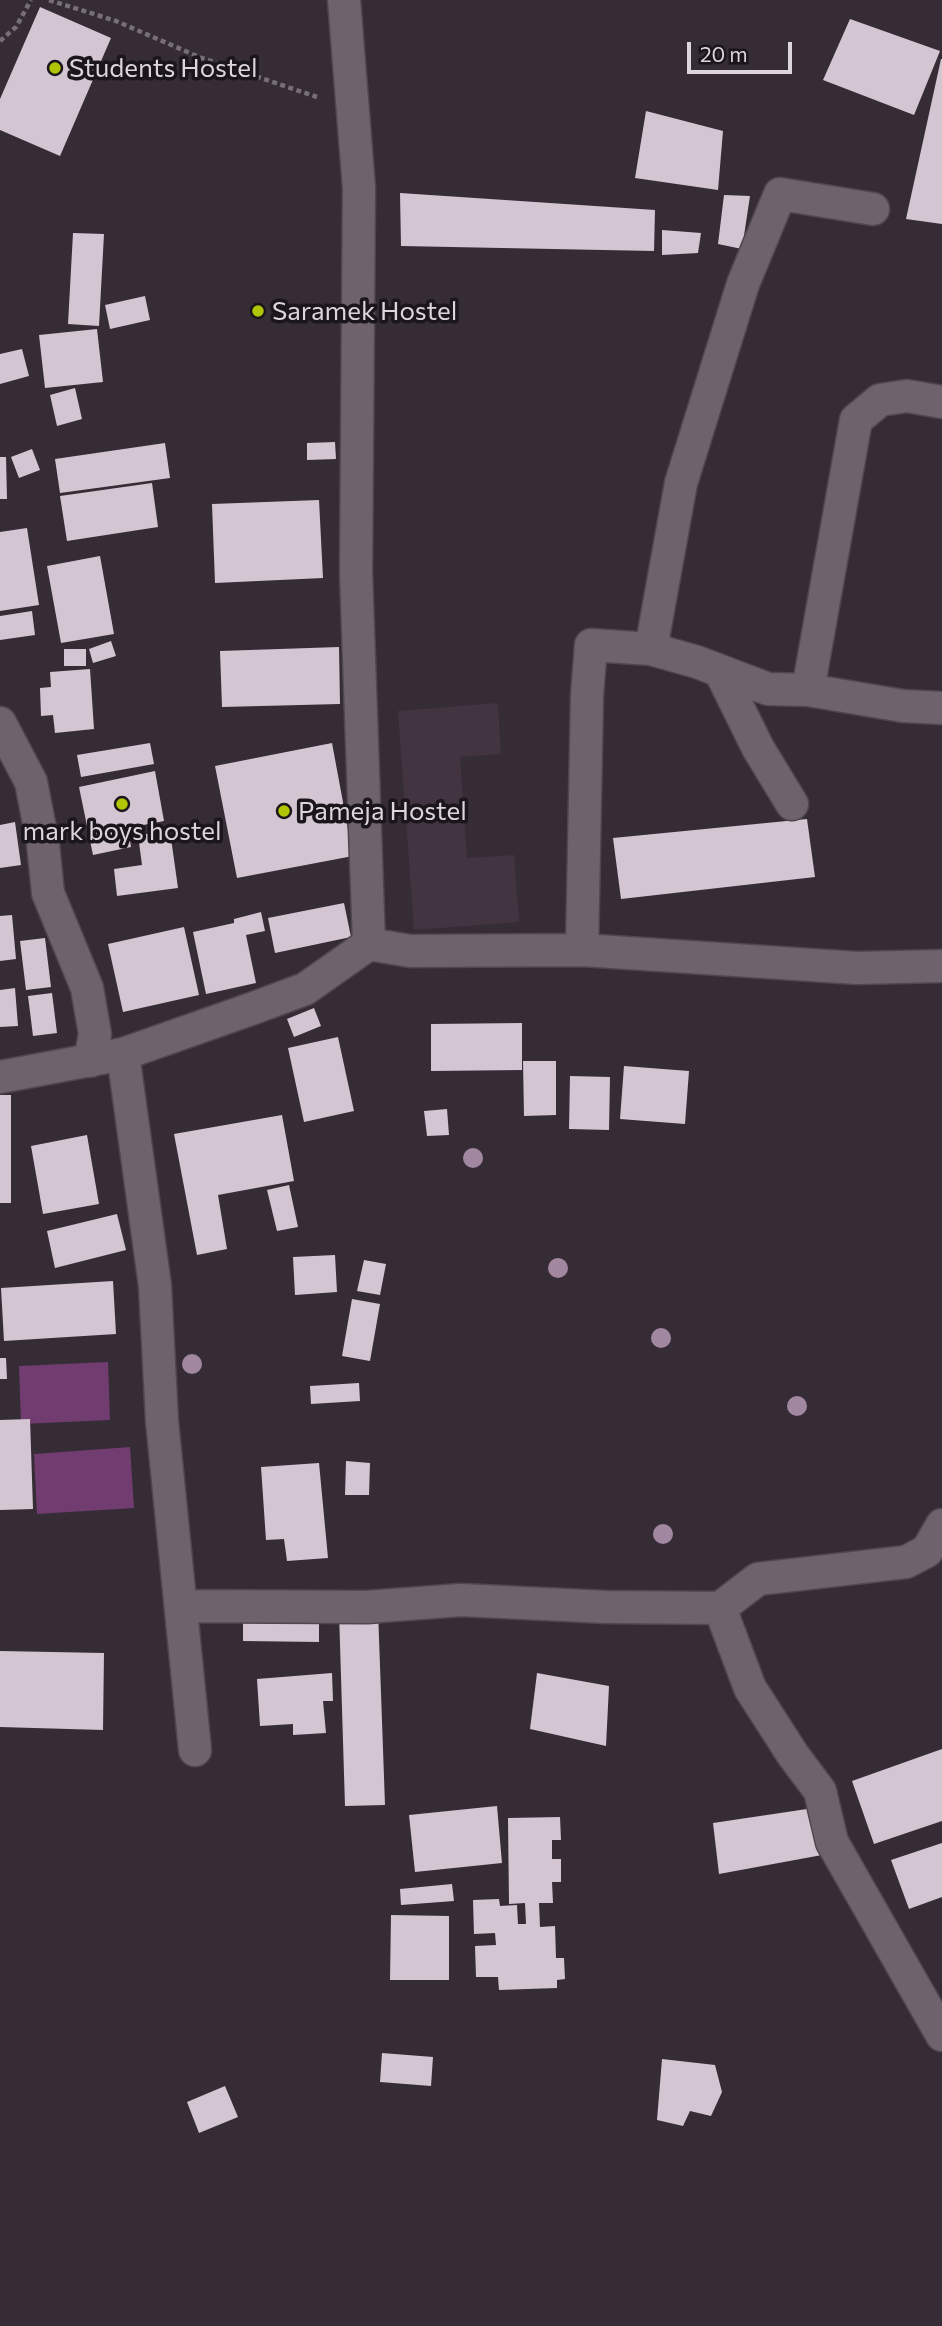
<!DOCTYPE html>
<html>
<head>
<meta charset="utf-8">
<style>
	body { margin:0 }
	#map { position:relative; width:942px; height:2326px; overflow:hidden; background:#362c36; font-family:Commissioner,sans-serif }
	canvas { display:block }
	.scale { position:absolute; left:687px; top:42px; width:105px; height:32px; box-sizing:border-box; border:4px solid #dcd5db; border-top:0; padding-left:9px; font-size:21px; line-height:24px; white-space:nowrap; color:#dcd5db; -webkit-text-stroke:5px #1b161b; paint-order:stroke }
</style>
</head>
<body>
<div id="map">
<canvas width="942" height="2326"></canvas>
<div class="scale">20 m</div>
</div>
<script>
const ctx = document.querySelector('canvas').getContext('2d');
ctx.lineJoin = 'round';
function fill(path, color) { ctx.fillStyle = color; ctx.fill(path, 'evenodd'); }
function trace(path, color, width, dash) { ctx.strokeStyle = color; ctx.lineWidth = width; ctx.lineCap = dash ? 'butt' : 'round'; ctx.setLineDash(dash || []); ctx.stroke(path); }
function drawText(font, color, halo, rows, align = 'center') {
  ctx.font = font + ' Commissioner,sans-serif'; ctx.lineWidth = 7; ctx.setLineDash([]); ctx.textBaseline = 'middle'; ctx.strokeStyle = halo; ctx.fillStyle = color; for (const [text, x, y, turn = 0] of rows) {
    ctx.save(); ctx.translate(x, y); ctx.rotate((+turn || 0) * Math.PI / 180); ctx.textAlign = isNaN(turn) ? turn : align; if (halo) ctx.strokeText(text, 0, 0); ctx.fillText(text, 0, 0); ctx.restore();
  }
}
const built = new Path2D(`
	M498 703 501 754 460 757 467 858 514 855 519 922 414 930 398 711Z`);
const green = new Path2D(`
	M108 1362 110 1420 21 1424 19 1366Z
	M130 1447 134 1508 37 1514 34 1454Z`);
const building = new Path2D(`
	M40 7 111 38 60 156 0 130V99Z
	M850 19 940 51 914 115 823 80Z
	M941 59H942V224L906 219Z
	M646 111 723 131 718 190 635 178Z
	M400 193 655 210 654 251 401 246Z
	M724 195 750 196 742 249 718 244Z
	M662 230 701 233 698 253 662 255Z
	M73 233 104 234 99 326 68 324Z
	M145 296 150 320 110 329 105 305Z
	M97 329 103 382 45 388 39 335Z
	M22 349 29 376 0 384V354Z
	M75 388 82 419 57 426 50 395Z
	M335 442 336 459 307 460V443Z
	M165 443 170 478 60 493 55 459Z
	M32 449 40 470 19 478 11 457Z
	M0 457H6L7 499H0Z
	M152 483 158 527 67 541 60 496Z
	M319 500 323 578 215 583 212 504Z
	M27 528 39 605 0 611V532Z
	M100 556 114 634 61 643 47 566Z
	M32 611 35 635 0 640V616Z
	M111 641 116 656 93 663 89 649Z
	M339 647 340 704 222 707 220 651Z
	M64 649H86V666H64Z
	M90 669 94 729 55 733 53 715 41 716 40 688 51 687 50 672Z
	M150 743 154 764 81 777 77 755Z
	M332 743 353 856 237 878 215 766Z
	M155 771 164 821 128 828 131 847 93 855 79 787Z
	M807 819 815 877 621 899 613 838Z
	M15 822 21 865 0 868V825Z
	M170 831 178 888 117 896 114 869 142 865 138 835Z
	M344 903 351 937 275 953 268 918Z
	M261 912 265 931 246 935 256 983 206 994 193 932 234 923V919Z
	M12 915 16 959 0 961V916Z
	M184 927 199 995 123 1012 108 944Z
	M45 938 51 987 26 990 20 941Z
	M15 988 18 1026 0 1027V990Z
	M52 993 57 1033 33 1036 28 996Z
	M314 1008 321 1026 294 1037 287 1019Z
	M522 1023V1070L431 1071V1024Z
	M338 1037 354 1111 304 1122 288 1048Z
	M523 1061H556V1115L524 1116Z
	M624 1066 689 1071 685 1124 620 1119Z
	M570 1076 610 1077 609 1130 569 1129Z
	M0 1095H11V1203H0Z
	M447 1109 449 1135 427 1136 424 1111Z
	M282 1115 294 1181 218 1195 227 1249 197 1255 174 1134Z
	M87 1135 99 1204 43 1214 31 1146Z
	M289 1185 298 1227 277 1231 267 1190Z
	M117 1214 126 1250 55 1268 47 1231Z
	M335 1255 337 1292 295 1295 293 1257Z
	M364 1260 386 1264 380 1295 357 1291Z
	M113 1281 116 1334 4 1341 1 1288Z
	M352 1299 380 1304 370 1361 342 1356Z
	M0 1358H6L7 1379H0Z
	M359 1383 360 1401 311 1404 310 1386Z
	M30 1419 33 1509 0 1510V1420Z
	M346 1461 370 1463 369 1495H345Z
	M319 1463 328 1558 287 1561 284 1539 266 1540 261 1467Z
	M243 1610 319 1612V1642L243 1641Z
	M378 1610 385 1805 345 1806 339 1612Z
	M0 1651 104 1653 103 1730 0 1727Z
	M332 1673 333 1701H323L326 1733 293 1735V1724L260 1726 257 1679Z
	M537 1673 609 1686 606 1746 530 1729Z
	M942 1749V1821L874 1844 852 1781Z
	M497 1806 502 1863 415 1872 409 1815Z
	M807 1809 822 1855 719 1874 713 1823Z
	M560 1817 561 1840H552V1859H561V1882H552L553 1903H539L540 1927 555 1926 556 1958H564L565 1979 557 1980V1988L499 1990 498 1977H476L475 1946 496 1945 495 1933 474 1934 473 1900 499 1899 500 1906 517 1905 518 1924H526L525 1903 509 1904 508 1818Z
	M942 1843V1897L909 1909 891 1860Z
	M452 1884 454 1901 401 1905 400 1889Z
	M391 1915 449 1916V1980H390Z
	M382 2053 433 2057 431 2086 380 2082Z
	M662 2059 715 2065 722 2092 711 2116 690 2111 683 2126 657 2120Z
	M225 2086 238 2117 199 2133 187 2102Z`);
const path = new Path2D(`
	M49 0 116 21 199 57 317 97
	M0 41 16 27 31 0`);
const minor = new Path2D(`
	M651 649 681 483 743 284 780 194 873 209
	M720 671 758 748 792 804
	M808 690 856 420 880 400 907 396 942 402
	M0 723 31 782 43 844 48 893 87 988 95 1034 90 1061
	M369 944 410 951 582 950 857 968 942 966
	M582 950 587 696 591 645 651 649 697 662 768 689 808 690 903 706 942 708
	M123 1054 155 1286 162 1421 195 1750
	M0 1077 123 1054 251 1009 305 989 369 944 356 572 359 188 344 0
	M182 1606 367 1607 461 1600 606 1607 720 1608 750 1688 793 1755 820 1791 832 1842 942 2035
	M720 1608 758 1579 906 1562 927 1551 942 1525`);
const trees = [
	[473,1158],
	[558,1268],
	[661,1338],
	[192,1364],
	[797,1406],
	[663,1534]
];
const markers = [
	[55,68,7,"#afc505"],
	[258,311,7,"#afc505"],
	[122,804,7,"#afc505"],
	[284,811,7,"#afc505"]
];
const poiNames = [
	["Students Hostel",69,68],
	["Saramek Hostel",272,311],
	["Pameja Hostel",298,811],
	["mark boys hostel",122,831,"center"]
];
fill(built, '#433442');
fill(green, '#713c70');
fill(building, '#d3c6d2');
trace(minor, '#4f474e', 35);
trace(path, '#776f77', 4.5, [5, 3.5]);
trace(minor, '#6e626d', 32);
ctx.fillStyle = '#a187a0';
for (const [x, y] of trees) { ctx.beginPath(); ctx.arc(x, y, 10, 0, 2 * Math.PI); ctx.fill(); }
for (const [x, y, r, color] of markers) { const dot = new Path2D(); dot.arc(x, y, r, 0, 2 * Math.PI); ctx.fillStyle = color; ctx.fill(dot); trace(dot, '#1b161b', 2.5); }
drawText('26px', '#dcd5db', '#1b161b', poiNames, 'left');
</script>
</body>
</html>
